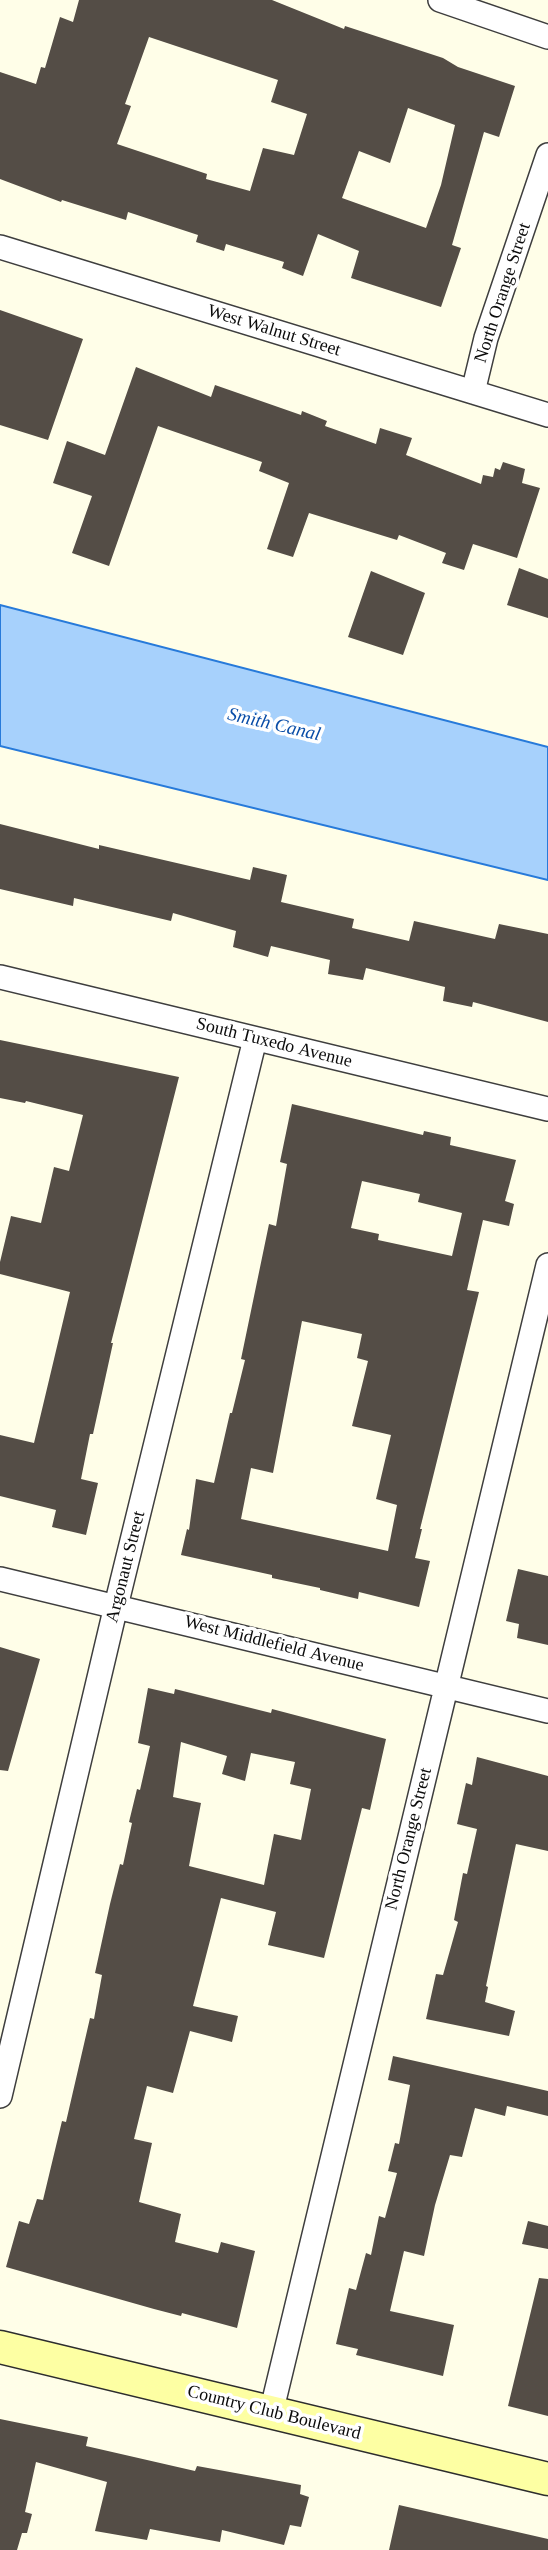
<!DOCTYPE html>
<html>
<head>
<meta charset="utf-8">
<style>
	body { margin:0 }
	canvas { display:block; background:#fffee8 }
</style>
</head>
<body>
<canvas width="548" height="2550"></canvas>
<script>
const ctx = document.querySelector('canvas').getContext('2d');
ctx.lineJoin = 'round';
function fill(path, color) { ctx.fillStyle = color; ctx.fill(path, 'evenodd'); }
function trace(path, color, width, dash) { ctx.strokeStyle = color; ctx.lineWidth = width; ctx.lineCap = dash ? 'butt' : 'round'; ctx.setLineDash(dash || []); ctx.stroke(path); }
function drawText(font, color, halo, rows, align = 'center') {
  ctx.font = font + ' "Times New Roman",serif'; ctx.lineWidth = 7; ctx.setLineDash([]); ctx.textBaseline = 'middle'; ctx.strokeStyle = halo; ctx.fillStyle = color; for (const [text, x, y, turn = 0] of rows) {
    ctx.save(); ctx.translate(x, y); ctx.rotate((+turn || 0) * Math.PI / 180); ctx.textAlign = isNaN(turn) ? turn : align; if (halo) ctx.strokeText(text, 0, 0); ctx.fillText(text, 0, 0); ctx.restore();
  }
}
const water = new Path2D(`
	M0 605 548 747V880L0 746Z`);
const building = new Path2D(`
	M79 0H272L344 29 345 26 443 58 458 67 515 86 499 137 484 132 452 245 461 248 441 307 351 278 359 251 318 234 303 276 282 268 284 262 226 244 224 251 196 242 198 235 128 212 126 220 62 200 61 202 0 179V72L36 84 41 67 45 68 60 17 73 22ZM149 37 278 80 271 102 307 114 294 155 263 148 250 191 206 179 207 174 117 144 131 106 125 104ZM408 108 455 125 441 185 426 228 342 198 359 151 390 163Z
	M0 310 83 339 48 440 0 425Z
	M136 367 211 397 215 385 301 415 302 411 327 421 325 426 376 444 380 428 412 438 406 455 481 484 483 475 493 477 495 468 500 470 503 462 525 469 522 483 540 488 517 558 473 544 464 570 442 563 446 553 399 535 397 540 309 513 293 557 267 549 289 483 259 471 262 462 158 426 109 566 72 553 92 496 53 483 67 441 105 455Z
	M519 568 548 579V618L507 605Z
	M371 571 425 593 403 655 348 637Z
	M0 824 99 849V845L250 880 253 867 287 875 281 902 354 919 352 928 409 941 414 921 495 939 499 924 548 934V1022L473 1002 472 1007 443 1001 445 987 366 968 363 980 328 974 330 960 271 946 268 957 233 947 236 931 173 913 171 921 74 898 73 906 0 889Z
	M0 1040 179 1077 111 1343H113L93 1434H90L81 1479 98 1483 86 1535 52 1527 56 1510 0 1496V1435L34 1443 70 1292 0 1274V1262L11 1216 41 1223 54 1167 69 1171 83 1115 26 1101 25 1103 0 1098Z
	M292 1104 423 1135 424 1131 451 1137 450 1145 516 1160 505 1201 514 1204 509 1226 483 1220 467 1290 479 1292 420 1529H422L415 1558 430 1561 419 1607 359 1592 358 1599 320 1590V1588L272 1578V1575L181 1555 187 1529 189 1530 196 1479 214 1483 230 1413H232L245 1360 241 1359 269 1224 276 1226 287 1164 280 1162ZM362 1181 420 1194 418 1202 462 1213 452 1256 378 1240 379 1234 351 1228ZM302 1321 362 1334 357 1358 368 1361 352 1426 391 1435 376 1499 397 1505 388 1551 241 1519 251 1468 273 1473Z
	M518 1569 548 1576V1645L517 1638 519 1624 506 1621Z
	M0 1647 40 1659 8 1771 0 1770Z
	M148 1688 174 1694 175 1689 271 1713 272 1709 386 1739 370 1810 362 1808 324 1958 268 1945 276 1912 221 1898 193 2006 238 2016 232 2042 190 2031 173 2093 147 2086 134 2139 152 2143 139 2202 181 2214 175 2242 218 2253 221 2242 255 2251 237 2328 182 2313 181 2316 154 2309 6 2267 19 2221 29 2224 37 2199 43 2200 62 2121 66 2122 90 2018 94 2019 102 1975 95 1973 110 1904 120 1864 123 1865 132 1823 129 1822 137 1789 140 1790 150 1746 138 1743ZM181 1742 227 1756 222 1774 245 1781 251 1753 295 1762 290 1784 311 1789 301 1840 274 1834 264 1885 189 1866 201 1803 173 1797Z
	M477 1757 548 1776V1851L516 1844 486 1986 488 1987 485 2002 515 2011 509 2036 426 2019 436 1974 443 1975 458 1922 454 1920 463 1873 467 1874 477 1829 457 1824 466 1783 472 1785Z
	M393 2056 548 2091V2116L507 2106 505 2116 475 2108 462 2157 450 2155 435 2205 424 2256 404 2251 390 2311 454 2325 443 2376 356 2355 358 2349 336 2344 349 2288 356 2290 366 2253 371 2255 379 2216 385 2218 397 2173 388 2171 395 2143 399 2144 410 2085 388 2080Z
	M528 2221 548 2226V2249L522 2244Z
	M539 2278 548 2279V2416L508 2406Z
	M0 2419 88 2437 86 2446 195 2471 197 2466 301 2485 300 2494 309 2497 301 2527 290 2525 284 2545 222 2530 220 2542 150 2529 147 2540 95 2531 107 2482 36 2462 25 2512 32 2514 27 2533H22L17 2550H0Z
	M399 2505 548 2539V2550H389Z`);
const street = new Path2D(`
	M440 0 548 37
	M0 247 548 415
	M473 392 486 338 548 155
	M0 977 548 1109
	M0 1579 548 1711
	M0 2096 116 1606 255 1039
	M271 2413 548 1265`);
const secondary = new Path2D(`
	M0 2347 548 2479`);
const streetNames = [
	["North Orange Street",503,293,-72],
	["West Walnut Street",274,331,17],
	["South Tuxedo Avenue",274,1043,14],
	["Argonaut Street",126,1567,-76],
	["West Middlefield Avenue",274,1644,14],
	["North Orange Street",409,1839,-76],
	["Country Club Boulevard",274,2413,14]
];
const waterNames = [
	["Smith Canal",274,725,13]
];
fill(water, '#a7d1fc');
trace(water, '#277ada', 2);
fill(building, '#544d46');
trace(street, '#3e3e3e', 26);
trace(secondary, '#2d2d2d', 35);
trace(street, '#fff', 23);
trace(secondary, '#fdffa3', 32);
drawText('18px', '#0b0b0b', '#fff', streetNames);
drawText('italic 19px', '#094da7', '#fff', waterNames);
</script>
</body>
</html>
